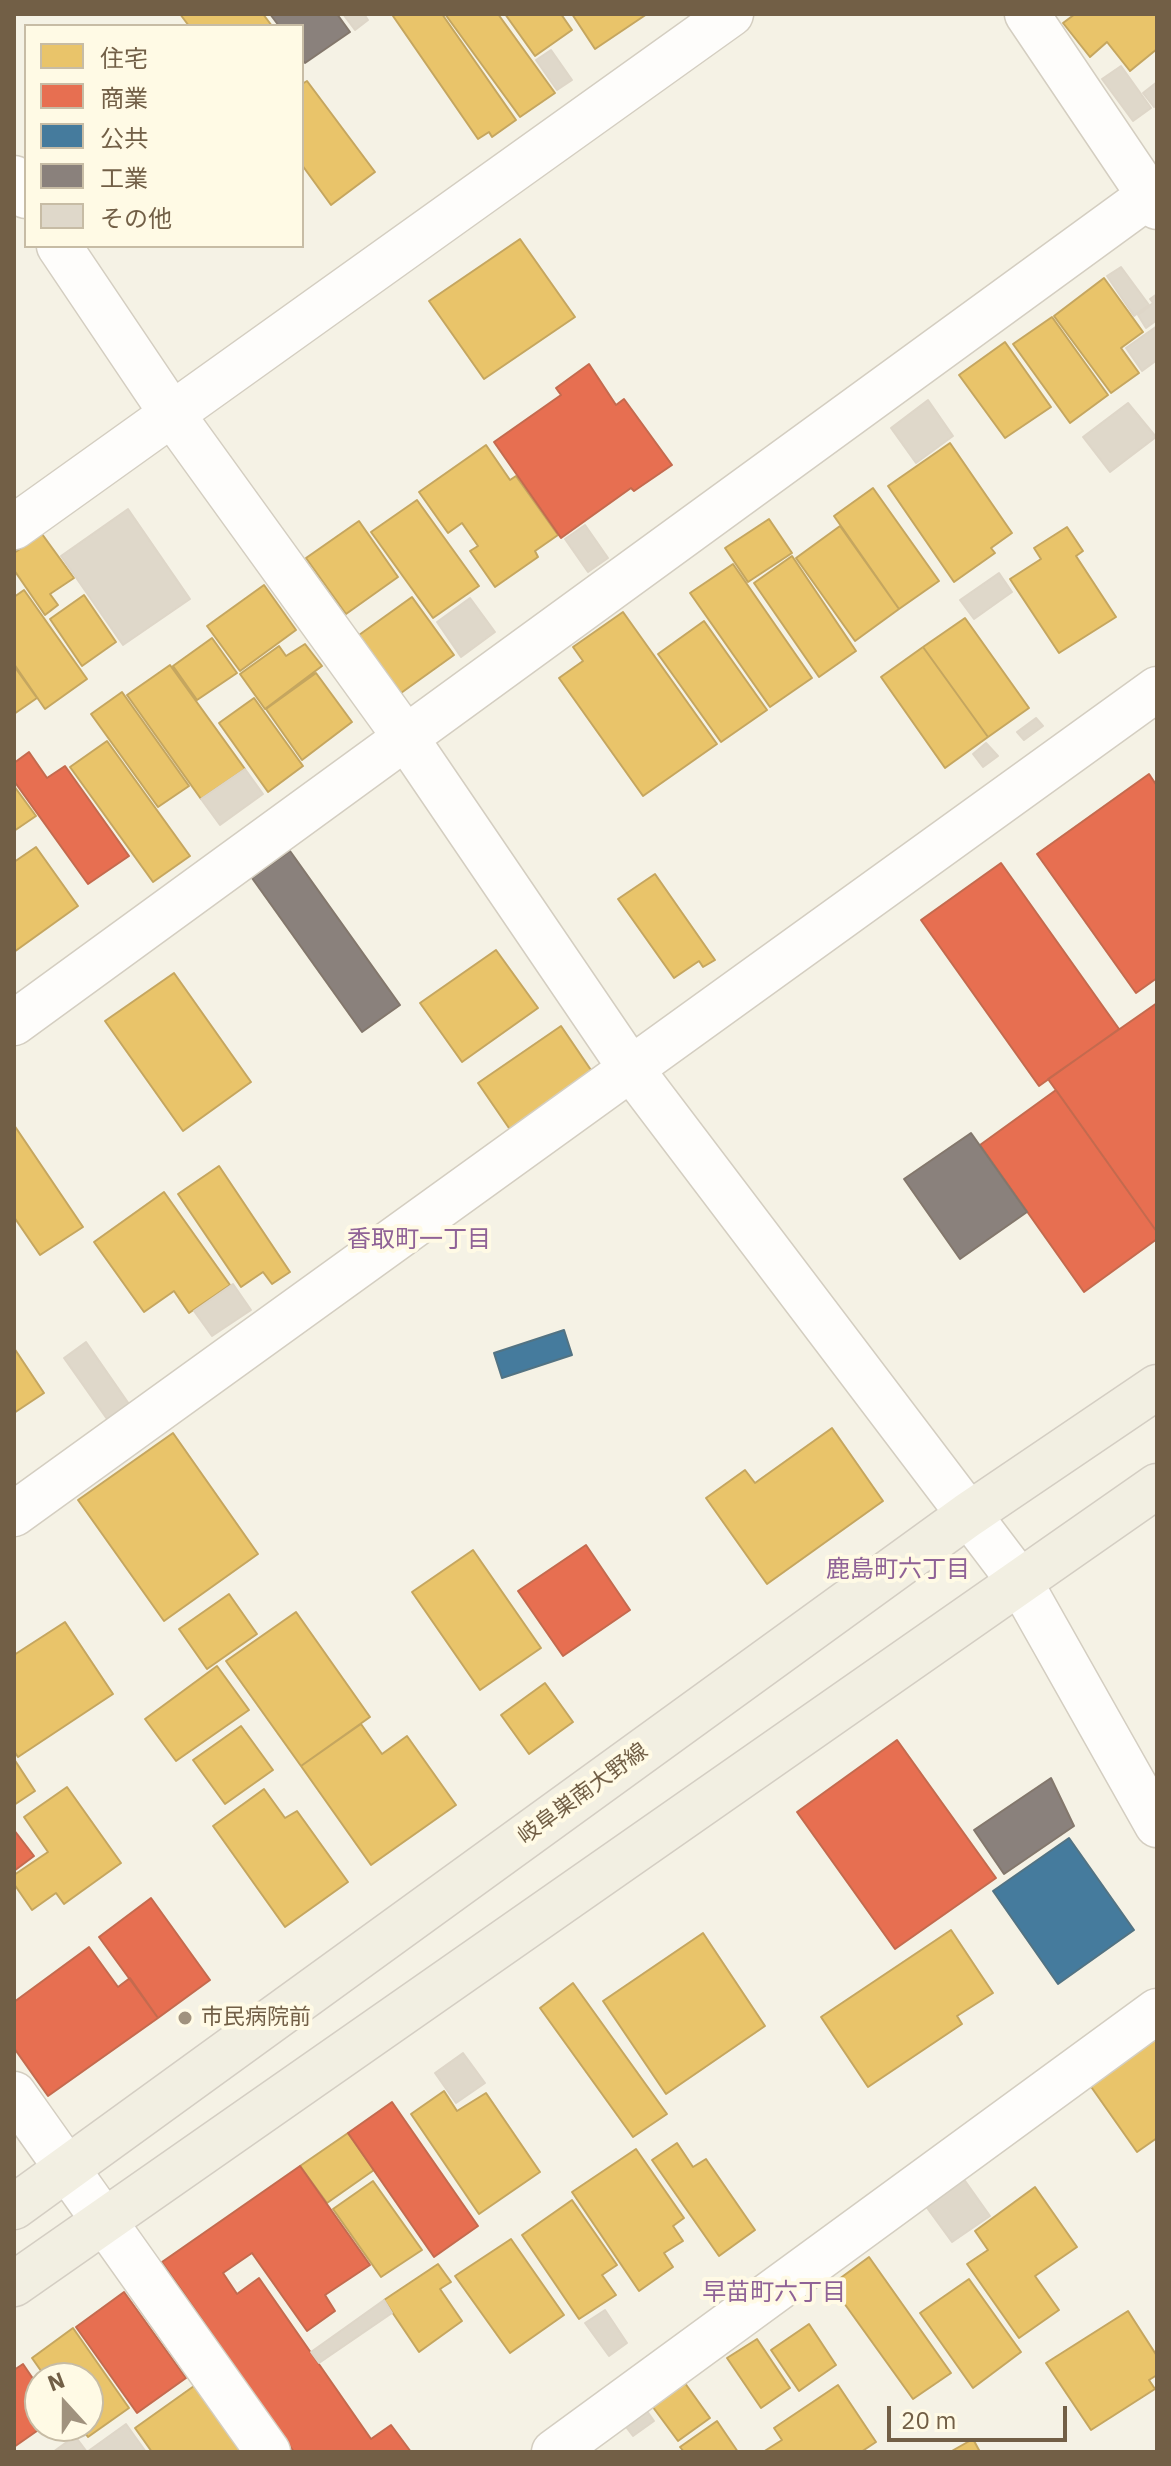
<!DOCTYPE html>
<html>
<head>
<meta charset="utf-8">
<style>
	body { margin:0 }
	#map { position:relative; width:1171px; height:2466px; overflow:hidden; background:#f5f2e5; font-family:"IBM Plex Sans","Noto Sans JP",sans-serif }
	canvas { display:block }
	.frame { position:absolute; inset:0; border:16px solid #725f46; pointer-events:none }
	.legend { position:absolute; left:24px; top:24px; width:280px; height:224px; box-sizing:border-box; background:#fffae5; border:2px solid #c7bca5; margin:0; padding:10px 14px; list-style:none; font-size:24px; color:#725f46 }
	.legend li { display:flex; align-items:center; gap:16px; height:40px }
	.legend b { width:40px; border:2px solid #c7bca5 }
	.north { position:absolute; left:24px; top:2362px; width:80px; height:80px; box-sizing:border-box; background:#fffae5; border:2px solid #c7bca5; border-radius:50%; rotate:339deg; font-size:22px; font-weight:700; line-height:32px; text-align:center; color:#725f46 }
	.north::after { content:''; display:block; margin:auto; width:28px; height:36px; background:#a0927e; clip-path:polygon(50% 0,100% 100%,50% 72%,0 100%) }
	.scale { position:absolute; left:887px; top:2406px; width:180px; height:36px; box-sizing:border-box; border:4px solid #725f46; border-top:0; padding-left:10px; font-size:24px; line-height:28px; white-space:nowrap; color:#725f46; -webkit-text-stroke:6px #fffae5; paint-order:stroke }
</style>
</head>
<body>
<div id="map">
<canvas width="1171" height="2466"></canvas>
<div class="frame"></div>
<ul class="legend">
<li><b style="height:22px;background:#e9c46a"></b>住宅</li>
<li><b style="height:22px;background:#e76f51"></b>商業</li>
<li><b style="height:22px;background:#457b9d"></b>公共</li>
<li><b style="height:22px;background:#8a817c"></b>工業</li>
<li><b style="height:22px;background:#dfd8ca"></b>その他</li>
</ul>
<div class="north">N</div>
<div class="scale">20 m</div>
</div>
<script>
const ctx = document.querySelector('canvas').getContext('2d');
ctx.lineJoin = 'round';
function fill(path, color) { ctx.fillStyle = color; ctx.fill(path, 'evenodd'); }
function trace(path, color, width, dash) { ctx.strokeStyle = color; ctx.lineWidth = width; ctx.lineCap = dash ? 'butt' : 'round'; ctx.setLineDash(dash || []); ctx.stroke(path); }
function drawText(font, color, halo, rows, align = 'center') {
  ctx.font = font + ' "IBM Plex Sans","Noto Sans JP",sans-serif'; ctx.lineWidth = 8; ctx.setLineDash([]); ctx.textBaseline = 'middle'; ctx.strokeStyle = halo; ctx.fillStyle = color; for (const [text, x, y, turn = 0] of rows) {
    ctx.save(); ctx.translate(x, y); ctx.rotate((+turn || 0) * Math.PI / 180); ctx.textAlign = isNaN(turn) ? turn : align; if (halo) ctx.strokeText(text, 0, 0); ctx.fillText(text, 0, 0); ctx.restore();
  }
}
const homes = new Path2D(`
	M180 14H263L272 26H189Z
	M395 14H442L516 120 492 137 489 132 478 139 393 16Z
	M445 14H498L555 93 520 117Z
	M505 14H561L572 30 535 56Z
	M572 14H647L595 49Z
	M1075 14H1157V49L1130 71 1107 42 1090 57 1063 23Z
	M307 81 375 172 331 205 302 165V84Z
	M520 239 575 317 484 379 429 301Z
	M1104 278 1143 332 1121 348 1139 373 1111 393 1054 316Z
	M1052 317 1108 395 1070 423 1013 344Z
	M1005 342 1051 407 1005 438 959 375Z
	M950 443 1012 533 991 548 995 553 954 582 888 486Z
	M486 445 510 480 516 476 558 535 535 551 538 557 495 587 470 551 478 546 462 523 448 533 419 492Z
	M873 488 939 581 899 609 834 516Z
	M417 500 479 586 433 618 371 532Z
	M769 519 792 553 748 582 725 548Z
	M359 521 398 577 346 614 306 558Z
	M840 526 899 609 855 641 796 558Z
	M1067 527 1083 551 1076 556 1116 617 1059 653 1010 579 1041 559 1034 548Z
	M42 534 74 578 50 594 58 605 45 615 14 570V553Z
	M792 556 856 651 819 677 754 583Z
	M733 564 812 678 770 707 690 593Z
	M264 585 296 630 240 671 207 626Z
	M24 590 87 679 45 709 14 664V597Z
	M84 595 116 642 82 666 50 619Z
	M412 597 454 655 401 693 359 635Z
	M623 612 717 744 643 796 559 678 583 661 573 647Z
	M965 618 1029 708 988 737 923 647Z
	M704 621 767 710 721 742 658 654Z
	M212 638 237 673 197 700 173 666Z
	M305 644 322 666 265 709 240 674 279 646 286 656Z
	M923 647 988 737 945 768 881 677Z
	M170 665 245 769 201 799 127 695Z
	M14 666 37 698 14 714Z
	M316 673 352 722 302 760 266 709Z
	M122 692 189 786 158 807 91 714Z
	M254 698 303 766 268 792 219 723Z
	M107 741 190 856 153 882 70 767Z
	M14 786 36 816 14 831Z
	M36 847 78 906 14 952V862Z
	M655 874 715 960 703 967 699 961 674 978 618 899Z
	M496 950 538 1008 462 1062 420 1003Z
	M174 973 251 1082 183 1131 105 1021Z
	M561 1026 593 1073 511 1131 478 1083Z
	M14 1125 83 1227 40 1255 14 1217Z
	M219 1166 290 1272 272 1284 263 1272 241 1287 178 1194Z
	M164 1192 230 1285 189 1313 174 1291 144 1312 94 1242Z
	M14 1348 44 1393 14 1413Z
	M832 1428 883 1501 767 1584 706 1498 745 1470 755 1483Z
	M173 1433 258 1554 164 1621 78 1500Z
	M473 1550 541 1648 480 1690 412 1592Z
	M229 1594 257 1634 207 1669 179 1629Z
	M296 1612 370 1717 301 1766 226 1661Z
	M65 1622 113 1694 18 1757 14 1751V1655Z
	M217 1666 249 1710 176 1761 145 1719Z
	M545 1683 573 1722 529 1754 501 1715Z
	M361 1724 382 1754 407 1736 456 1805 371 1865 301 1766Z
	M241 1726 273 1770 225 1804 193 1760Z
	M14 1759 35 1791 14 1805Z
	M67 1787 121 1863 64 1904 56 1893 32 1910 14 1884V1875L48 1852 24 1817Z
	M264 1789 285 1818 297 1811 348 1882 285 1927 213 1826Z
	M951 1930 993 1993 957 2016 962 2024 868 2087 821 2017Z
	M703 1933 765 2026 666 2094 603 2001Z
	M573 1983 667 2114 633 2137 540 2008Z
	M1157 2030V2138L1137 2152 1087 2081Z
	M444 2091 457 2111 486 2093 540 2172 479 2214 411 2114Z
	M348 2133 374 2170 327 2203 300 2166Z
	M677 2143 693 2167 706 2159 755 2230 719 2256 652 2160Z
	M636 2149 684 2218 673 2226 683 2241 664 2253 673 2267 639 2291 572 2192Z
	M373 2181 422 2250 381 2277 333 2209Z
	M1035 2187 1077 2247 1035 2276 1059 2310 1019 2338 967 2264 988 2250 975 2231Z
	M572 2200 617 2265 602 2275 616 2295 579 2319 522 2235Z
	M511 2239 564 2315 510 2353 455 2276Z
	M869 2257 951 2373 913 2399 831 2285Z
	M438 2264 451 2282 440 2289 462 2321 419 2352 384 2300Z
	M969 2279 1021 2352 973 2388 920 2313Z
	M1128 2311 1157 2356V2375L1149 2380 1155 2389 1091 2430 1046 2363Z
	M809 2324 836 2365 799 2391 771 2350Z
	M73 2328 129 2408 88 2437 80 2426H88V2378H46L32 2358Z
	M757 2339 790 2388 761 2408 727 2358Z
	M677 2372 710 2418 678 2441 644 2395Z
	M838 2385 876 2442 861 2452H763L782 2440 774 2428Z
	M194 2386 241 2452H152L135 2428Z
	M717 2421 738 2452H684L680 2447Z
	M973 2439 980 2452H950Z`);
const shops = new Path2D(`
	M589 364 616 405 624 399 672 465 634 491 631 488 561 538 494 442 561 395 556 388Z
	M29 752 47 778 65 766 129 856 88 884 14 781V763Z
	M1149 774 1157 786V978L1136 993 1037 854Z
	M1001 863 1119 1029 1039 1086 921 920Z
	M1157 1003V1232L1048 1079Z
	M1056 1090 1157 1232V1239L1084 1292 980 1145Z
	M586 1545 630 1610 563 1656 518 1591Z
	M897 1740 996 1878 895 1949 797 1812Z
	M14 1830 34 1856 14 1871Z
	M151 1898 210 1980 158 2018 99 1937Z
	M89 1947 118 1987 130 1978 158 2018 48 2096 14 2048V2002Z
	M392 2102 478 2226 434 2257 348 2133Z
	M300 2166 370 2265 325 2295 335 2311 307 2331 252 2253 223 2273 237 2294 259 2278 371 2439 391 2425 411 2452H294L162 2262Z
	M124 2292 186 2378 137 2413 76 2327Z
	M23 2364 40 2389V2426H44L14 2447V2370Z`);
const public = new Path2D(`
	M564 1330 572 1355 502 1378 494 1353Z
	M1069 1838 1134 1930 1058 1984 993 1891Z`);
const industry = new Path2D(`
	M270 14H337L350 32 305 63 302 59V26H279Z
	M290 851 400 1005 362 1032 252 878Z
	M971 1133 1027 1212 960 1259 904 1179Z
	M1051 1778 1074 1826 1004 1874 974 1830Z`);
const building = new Path2D(`
	M343 14H364L368 20 355 30Z
	M551 50 572 80 557 90 536 60Z
	M1121 66 1151 108 1133 121 1102 79Z
	M1157 82V104L1154 107 1143 93Z
	M1121 267 1149 305 1134 316 1107 276Z
	M1157 294V320L1146 328 1138 315 1153 303 1150 299Z
	M1157 326V360L1142 371 1126 348Z
	M928 400 953 436 916 463 891 428Z
	M1128 403 1156 437 1110 472 1083 437Z
	M128 509 190 599 123 645 61 556Z
	M585 525 608 558 588 572 565 539Z
	M999 573 1012 592 974 619 960 600Z
	M470 598 495 632 461 657 437 622Z
	M1036 718 1043 726 1024 740 1017 732Z
	M986 743 998 756 983 767 973 754Z
	M245 769 263 794 220 825 201 799Z
	M233 1284 251 1310 212 1336 194 1311Z
	M86 1342 129 1404 107 1419 64 1358Z
	M463 2053 485 2083 456 2103 435 2073Z
	M963 2178 990 2216 952 2242 925 2205Z
	M384 2300 392 2313 319 2363 311 2352Z
	M605 2310 627 2343 609 2356 585 2323Z
	M642 2404 654 2421 633 2436 620 2419Z
	M126 2424 146 2452H53L75 2436 87 2452Z`);
const minor = new Path2D(`
	M1027 14 1157 207
	M14 178 26 196
	M59 246 172 414 406 738 631 1069 1020 1582 1157 1825
	M14 527 731 14
	M14 1023 1157 190
	M14 1514 1157 689
	M14 2094 268 2452
	M554 2452 1157 2011`);
const major = new Path2D(`
	M14 2207 968 1515 1157 1387
	M14 2284 1157 1486`);
const markers = [
	[185,2018,8,"#a0927e"]
];
const streetNames = [
	["岐阜巣南大野線",583,1794,-36]
];
const poiNames = [
	["市民病院前",201,2018]
];
const neighbourhoodNames = [
	["香取町一丁目",419,1240],
	["鹿島町六丁目",898,1570],
	["早苗町六丁目",774,2293]
];
fill(homes, '#e9c46a');
trace(homes, '#c5a65f', 2);
fill(shops, '#e76f51');
trace(shops, '#c46a4e', 2);
fill(public, '#457b9d');
trace(public, '#527383', 2);
fill(industry, '#8a817c');
trace(industry, '#83776c', 2);
fill(building, '#dfd8ca');
trace(building, '#ded6c8', 2);
trace(minor, '#d4cec1', 47);
trace(major, '#d4cec3', 47);
trace(minor, '#fefdfb', 44);
trace(major, '#f2efe2', 44);
for (const [x, y, r, color] of markers) { const dot = new Path2D(); dot.arc(x, y, r, 0, 2 * Math.PI); ctx.fillStyle = color; ctx.fill(dot); trace(dot, '#fffae5', 3); }
drawText('22px', '#725f46', '#fffae5', streetNames);
drawText('22px', '#725f46', '#fffae5', poiNames, 'left');
drawText('24px', '#8f6296', '#fffae5', neighbourhoodNames);
</script>
</body>
</html>
